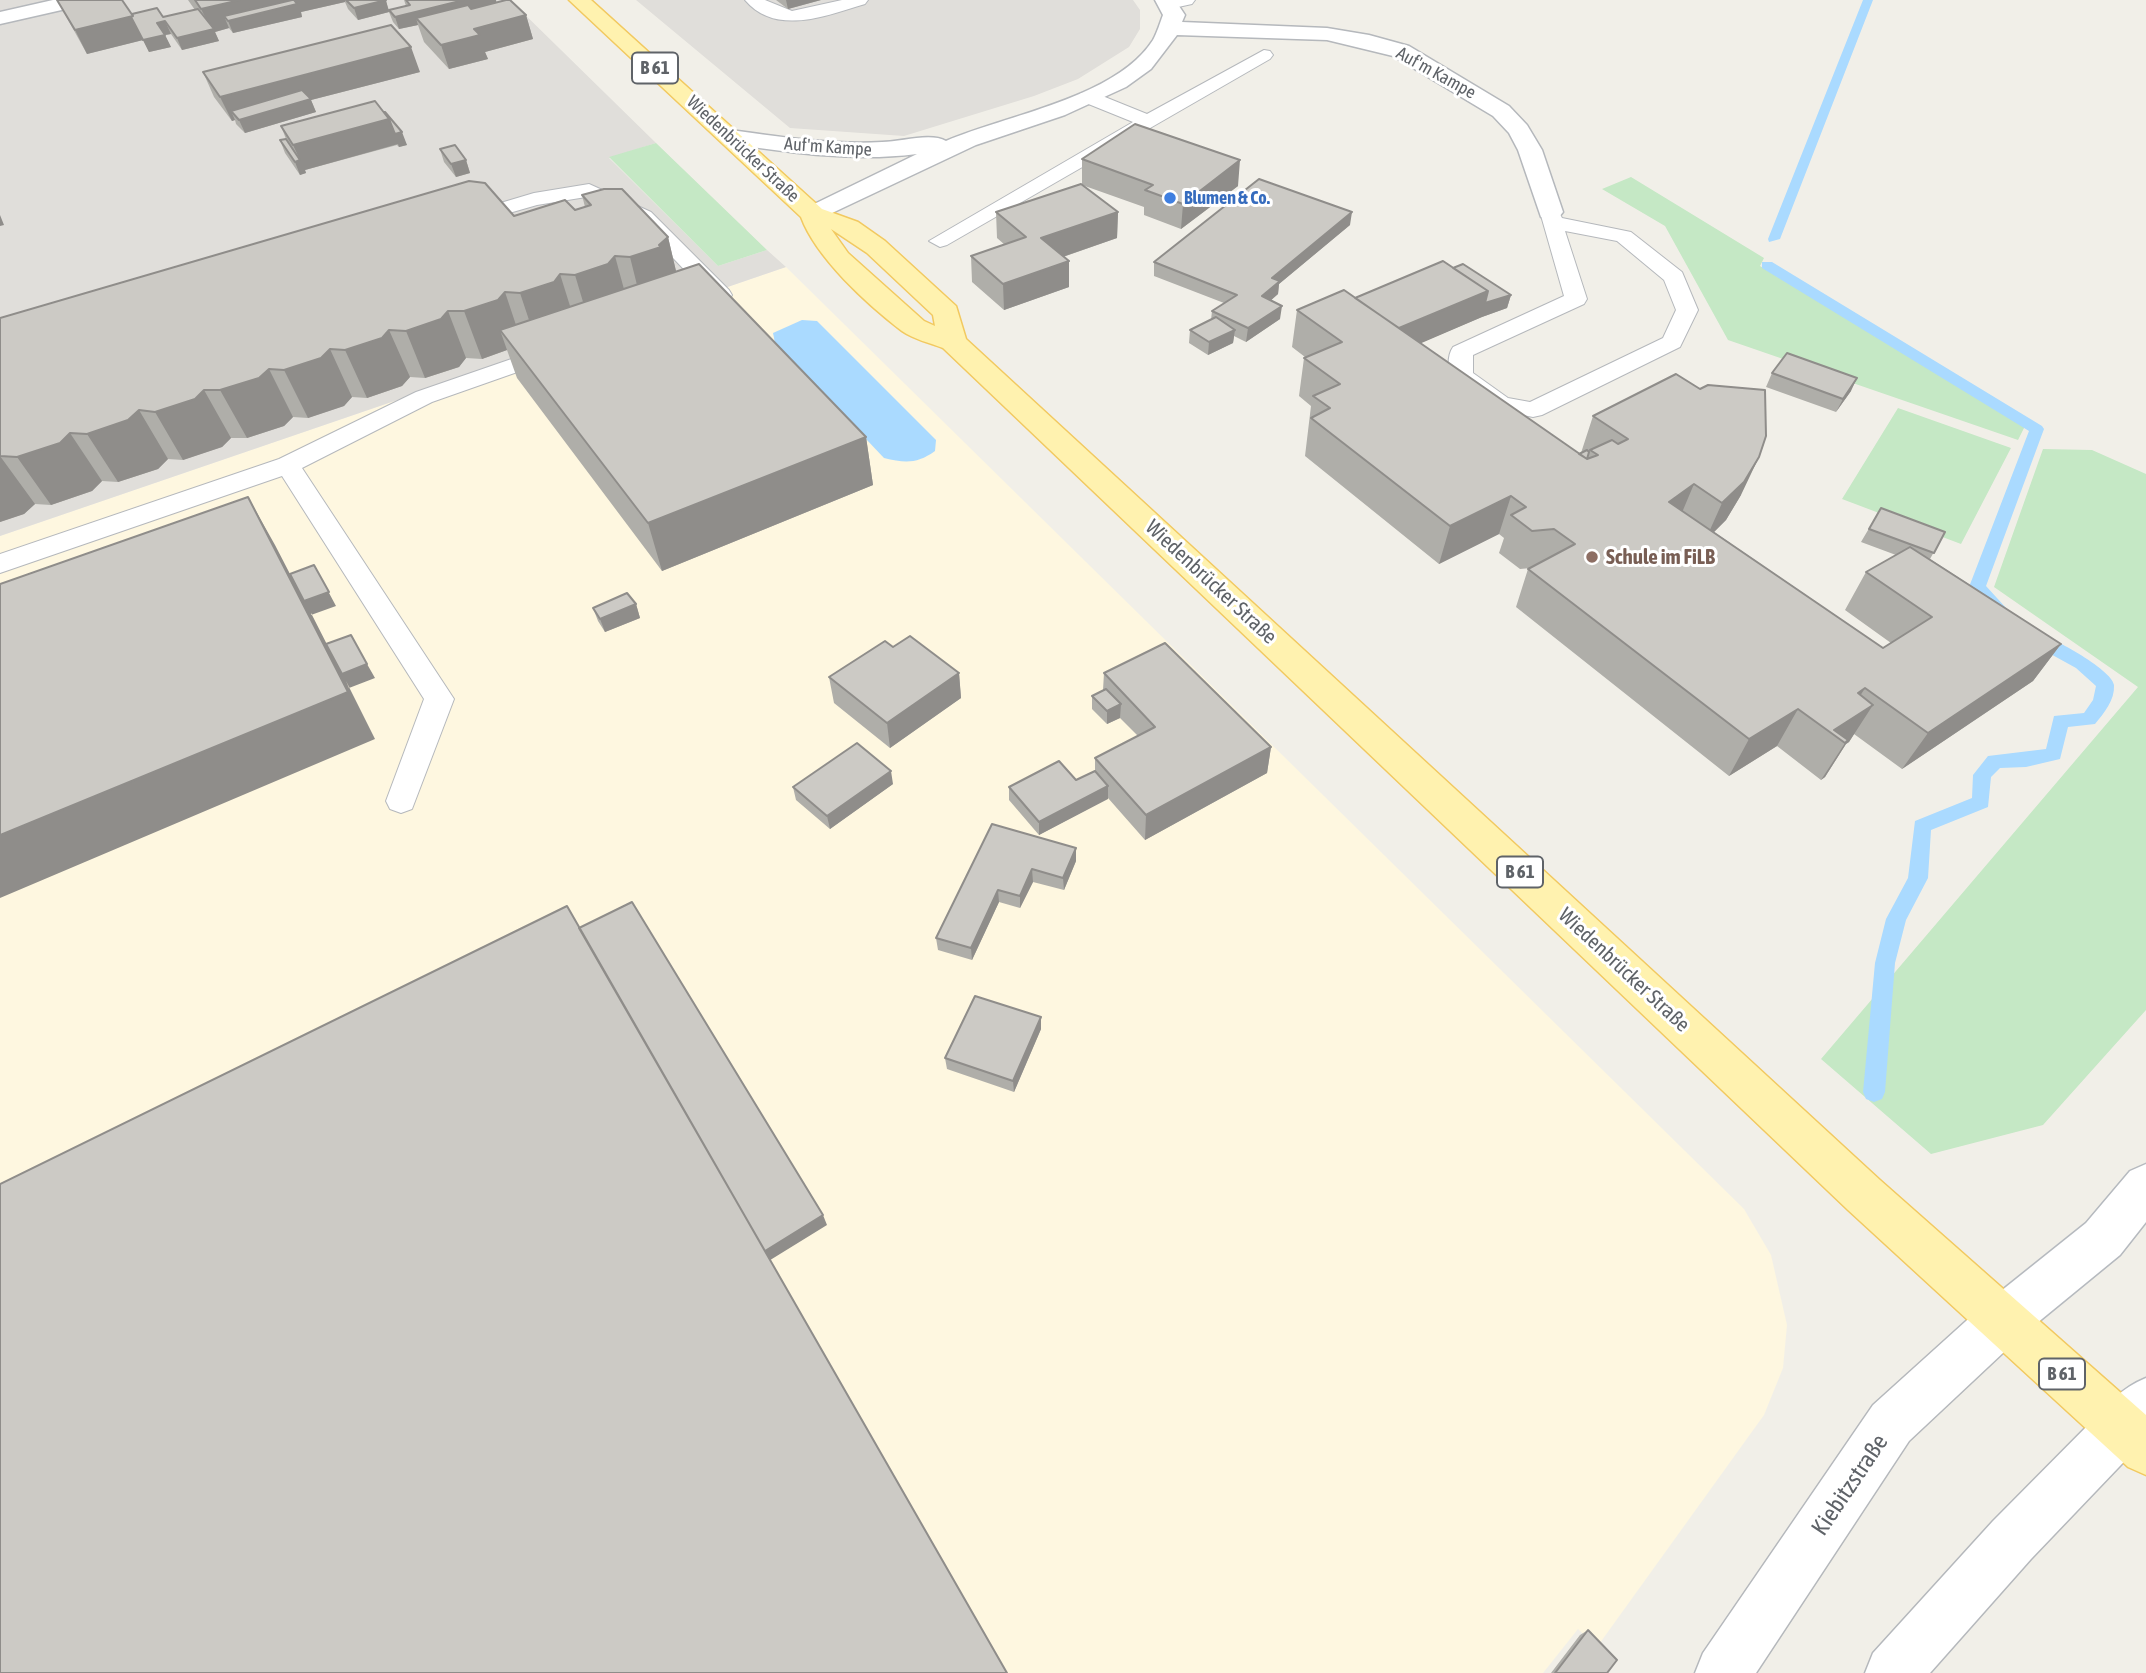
<!DOCTYPE html>
<html>
<head>
<meta charset="utf-8">
<style>
	body { margin:0 }
	canvas { display:block; background:#f1efe8 }
</style>
</head>
<body>
<canvas width="2146" height="1673"></canvas>
<script>
const ctx = document.querySelector('canvas').getContext('2d');
ctx.lineJoin = 'round';
function fill(path, color) { ctx.fillStyle = color; ctx.fill(path, 'evenodd'); }
function trace(path, color, width, dash) { ctx.strokeStyle = color; ctx.lineWidth = width; ctx.lineCap = dash ? 'butt' : 'round'; ctx.setLineDash(dash || []); ctx.stroke(path); }
function drawText(font, color, halo, rows, align = 'center') {
  ctx.font = font + ' "Asap Condensed",sans-serif'; ctx.lineWidth = 6; ctx.setLineDash([]); ctx.textBaseline = 'middle'; ctx.strokeStyle = halo; ctx.fillStyle = color; for (const [text, x, y, turn = 0] of rows) {
    ctx.save(); ctx.translate(x, y); ctx.rotate((+turn || 0) * Math.PI / 180); ctx.textAlign = isNaN(turn) ? turn : align; if (halo) ctx.strokeText(text, 0, 0); ctx.fillText(text, 0, 0); ctx.restore();
  }
}
const commercial = new Path2D(`
	M786 267 1744 1209 1771 1255 1787 1325 1783 1368 1764 1415 1597 1647 1578 1629 1543 1673H0V536Z`);
const industrial = new Path2D(`
	M0 0H510L656 143 609 158 718 266 767 250 786 267 0 536Z
	M636 0H1133L1140 10V29L1129 47 1078 79 1034 96 904 136 790 128Z`);
const green = new Path2D(`
	M656 143 767 250 718 266 609 157Z
	M1631 177 1764 258 1760 266 2025 426 2018 440 1728 340 1665 226 1602 189Z
	M1898 408 2011 448 1961 544 1842 499Z
	M2043 449 2092 450 2146 474V1010L2043 1125 1931 1154 1821 1059 2138 687 1994 587Z`);
const water = new Path2D(`
	M802 320 817 321 936 440 935 451C917 464 905 463 884 458L775 343 773 333Z`);
const stream = new Path2D(`
	M1863 0H1873L1780 239 1769 242 1768 239Z
	M1762 262H1772L2042 426 2044 429 1986 586 2007 609 2009 613 2007 617H1995L1969 587 2029 431 1762 268Z
	M2033 631C2048 635 2112 669 2114 685 2115 700 2104 713 2095 724L2068 727 2060 759 2026 767 2000 768 1991 777 1988 807 1931 830 1928 878 1906 920 1895 963 1885 1092 1882 1099 1874 1102 1866 1099 1863 1092 1875 963 1886 919 1908 878 1915 821 1972 798 1973 775 1988 756 2046 749 2054 716 2084 713 2093 700 2096 686 2076 668 2027 641 2024 637 2027 633Z`);
const service = new Path2D(`
	M745 0H765L792 11 842 0H868L865 4C828 15 776 37 745 0Z
	M1164 0H1195L1192 4 1169 9 1160 4Z
	M1264 50 1270 51 1273 55 1270 59 947 245 940 247 929 241 1133 122 1081 101 1079 97 1081 93H1095L1147 114Z
	M589 184 651 212 729 290 732 295 729 300H713L637 220 586 197 537 205 464 226 454 220 457 216 534 193Z
	M1550 206 1557 208 1562 218 1631 232 1682 272 1698 310 1680 347 1542 415 1533 417 1493 409 1453 381C1447 373 1447 355 1453 347L1564 296 1540 212ZM1565 231 1617 241 1664 280 1676 310 1663 338 1530 402 1508 398 1473 373V355L1584 304 1587 299Z
	M552 345 560 347 564 352 560 357 432 402 302 468 454 699 412 809 401 813 390 809 386 801 424 699 282 476 0 573V554L279 459 416 392Z`);
const minor = new Path2D(`
	M53 0H91L88 4 0 24V12Z
	M1155 0H1175L1185 15 1182 22 1327 28 1369 35 1409 46 1509 106 1527 125 1542 150 1563 212 1559 217H1541L1518 150 1509 133 1493 116 1393 56 1327 40 1177 35 1151 69 1126 87 1065 115 976 145 813 222 804 219 800 214 804 209 917 154C855 162 793 153 731 144L723 142 719 137 723 132 731 130C781 137 831 145 882 142 900 142 931 132 946 141 1006 115 1116 98 1153 40 1157 33 1160 23 1163 15Z
	M2003 1296 2020 1303 2027 1320 2020 1337 1909 1441 1756 1673H1695L1703 1653 1873 1405 1986 1303Z
	M2122 1401 2140 1409 2146 1423 2140 1445 2031 1559 1930 1673H1865L1873 1653 1993 1521 2104 1409Z`);
const secondary = new Path2D(`
	M2146 1164V1222L2120 1255 2020 1337 2003 1344 1986 1337 1979 1320 1986 1303 2086 1223 2130 1171Z
	M2146 1378V1439L2122 1453 2104 1445 2096 1427C2106 1403 2122 1388 2146 1378Z`);
const primary = new Path2D(`
	M569 0H591L822 209 858 222 885 241 956 306 966 339 1880 1180 2146 1415V1475L2128 1467 1848 1210 943 348C930 343 913 339 902 331 868 305 816 258 801 217ZM831 229 867 253 933 315 935 326 924 321 848 253Z`);
const wall = new Path2D(`
	M57 0 132 14 163 17 195 10 188 0H385L389 10 406 6 404 0H496V2L526 15 533 39 485 52 488 59 449 69 424 42 418 25 399 29 393 22 389 12 358 20 348 9 345 2 301 12 302 17 233 33 229 28 215 32 219 41 182 50 171 34 165 35 171 47 149 52 143 40 87 54Z
	M776 0H821L788 9Z
	M203 72H420L311 100 316 112 245 133 236 124 235 120 232 121 214 97Z
	M384 112 407 145 399 147 397 145 305 170 306 173 300 175 285 153 280 140 286 139 281 126Z
	M440 149 466 160 470 173 456 177 444 162Z
	M1082 159 1238 186 1181 229 1144 215V207L1082 185Z
	M582 195 668 237 676 271 866 437 873 485 662 571 517 378 507 350 482 359 466 358 459 367 425 378 410 377 402 386 367 398 352 397 344 406 308 418 293 417 284 426 247 438H231L222 447 183 460 168 459 158 469 118 482 102 481 92 491 51 505 35 504 24 514 0 522V318L514 216 575 210 585 207Z
	M996 212H1118L1117 238 1063 257 1069 287 1004 310 972 282 971 256 1005 245 997 238Z
	M1350 225 1279 284 1278 294 1271 300 1280 319 1246 342 1234 336 1233 343 1208 355 1189 343 1190 330 1211 320 1212 311 1224 303 1154 276V262Z
	M1453 268 1511 295 1507 308 1482 317 1420 343 1579 454 1581 453 1593 416 1741 495 1726 520 1714 532 1883 648 1891 643 1845 610 1866 572 1896 555 1861 542 1881 508 1945 532 1930 559 2061 644 2033 681 1902 769 1854 734 1849 742 1846 744 1825 777 1821 780 1777 746 1729 776 1516 607 1528 569 1531 568 1520 569 1499 553 1504 538 1499 534 1439 564 1305 456 1311 406 1299 396 1304 358 1305 357 1292 347 1297 310 1355 298Z
	M1772 373 1851 391 1836 412 1766 387Z
	M636 604 640 618 605 632 598 621 593 608Z
	M893 647 959 673 961 698 890 748 834 703 829 677Z
	M1104 673 1271 747 1267 773 1145 840 1108 798 1039 835 1009 800V787L1076 780 1095 771V758L1138 736 1120 718 1107 724 1092 709V696L1103 690Z
	M893 784 830 829 796 800 793 787Z
	M992 824 1076 848V861L1064 890 1033 882 1020 908 999 902 972 960 938 950 936 938Z
	M1041 1017V1029L1014 1092 947 1069 945 1058Z
	M1588 1630 1607 1673H1551L1580 1635Z`);
const shadedWall = new Path2D(`
	M240 0H345V2L301 12 302 17 233 33 228 21 224 16 229 28 215 32 219 41 182 50 177 38 211 29 201 9Z
	M386 0 389 12 358 20 354 8Z
	M464 0H496L497 5 416 18 418 25 399 29 395 17Z
	M786 0H821L788 9Z
	M526 15 533 39 485 52 488 59 449 69 441 45 474 29Z
	M133 16 157 23 165 21 171 34 165 35 171 47 149 52 143 40 87 54 75 30Z
	M411 47 420 72 311 100 316 112 245 133 239 120 231 111 235 120 232 121 220 97Z
	M389 119 402 132 407 145 399 147 398 144 305 170 306 173 300 175 295 162 300 160 293 145Z
	M466 160 470 173 456 177 451 164Z
	M1240 160 1238 186 1181 229 1183 204Z
	M1118 212 1117 238 1042 264 1041 238Z
	M1352 212 1350 225 1279 284 1278 294 1260 310 1262 296 1272 278Z
	M0 215 4 225 0 226Z
	M668 237 679 284 642 305 630 257 659 245Z
	M615 256 628 304 589 322 575 275Z
	M1069 261V287L1004 310 1003 284Z
	M560 274 575 322 536 341 520 293Z
	M1488 291 1511 295 1507 308 1482 317 1382 360 1387 333Z
	M505 292 521 340 500 330 507 350 482 359 464 311Z
	M1282 306 1280 319 1246 342 1248 328Z
	M448 311 466 358 459 367 425 378 406 331Z
	M389 330 410 377 402 386 367 398 345 350Z
	M1235 330 1233 343 1208 355 1209 342Z
	M330 349 352 397 344 406 308 418 284 370Z
	M269 369 293 417 284 426 247 438 220 390Z
	M1857 378 1851 391 1836 412 1843 399Z
	M204 390 231 438 222 447 183 460 155 412Z
	M139 410 168 459 158 469 118 482 87 434Z
	M70 433 102 481 92 491 51 505 17 457Z
	M866 437 873 485 662 571 648 523Z
	M0 456 35 504 24 514 0 522Z
	M1759 457 1741 495 1726 520 1705 541 1722 503Z
	M1694 484 1678 522 1669 502Z
	M1511 496 1499 534 1439 564 1450 526Z
	M248 497 275 545 304 601 321 578 336 606 311 615V613L342 674 367 664 375 678 349 688 346 681 375 739 0 898V835Z
	M636 604 640 618 605 632 600 619Z
	M2061 644 2033 681 1902 769 1928 733Z
	M959 673 961 698 890 748 887 723Z
	M1865 688 1842 725 1873 705 1849 742 1846 744 1825 777 1821 780 1845 743 1832 734 1858 693Z
	M1121 704 1120 718 1107 724V711Z
	M1798 709 1777 746 1729 776 1749 739Z
	M1271 747 1267 773 1145 840 1146 815Z
	M891 771 893 784 830 829 827 816Z
	M1108 786V799L1039 835V822Z
	M1076 848V861L1064 890 1063 878Z
	M1032 869 1033 882 1020 908V896Z
	M998 890 999 902 972 960 971 948Z
	M1041 1017V1029L1014 1092 1013 1081Z
	M823 1215 827 1225 767 1262 763 1252Z`);
const building = new Path2D(`
	M57 0H122L133 16 75 30Z
	M195 0H240L201 9Z
	M292 0H294L297 4 228 21 224 16Z
	M346 0H386L354 8Z
	M406 0H464L395 17 389 10 410 5Z
	M506 0H510L526 15 474 29 480 35 441 45 416 18 468 5 471 9Z
	M157 8 163 17 198 9 214 29 177 38 165 21 157 23 165 35 143 40 131 17 133 16 132 14Z
	M391 25 411 47 220 97 203 72Z
	M302 90 311 99 239 120 231 111Z
	M375 101 389 119 293 145 281 126Z
	M384 112H385L402 132 395 134 389 119Z
	M1135 124 1240 160 1183 204 1145 190 1153 185 1082 159Z
	M286 139 300 160 295 162 280 140Z
	M455 145 466 160 451 164 440 149Z
	M1259 179 1352 212 1272 278 1280 281 1262 296 1282 306 1248 328 1212 311 1237 295 1154 262Z
	M469 181 485 183 514 216 565 200 575 210 591 205 582 195 604 189H622L668 237 659 245 661 247 630 257 615 256 608 264 575 275 560 274 554 282 520 293 505 292 498 300 464 311H448L441 319 406 331 389 330 382 338 345 350 330 349 321 358 284 370 269 369 259 378 220 390H204L195 399 155 412 139 410 128 420 87 434 70 433 60 443 17 457 0 456V318Z
	M1081 184 1118 212 1041 238 1069 261 1003 284 971 256 1026 237 996 212Z
	M1443 261 1488 291 1399 328 1355 298Z
	M699 264 866 437 648 523 500 330Z
	M1463 264 1511 295 1485 303 1488 291 1453 268Z
	M1344 290 1587 459 1598 455 1590 450 1612 440 1618 444 1628 439 1593 416 1676 374 1700 389 1708 385 1765 390 1766 436 1759 457 1744 482 1722 503 1694 484 1669 502 1883 648 1932 617 1866 572 1910 547 2061 644 1928 733 1865 688 1858 693 1873 705 1834 730 1848 740 1845 743 1798 709 1749 739 1528 569 1575 544 1554 529 1532 531 1511 515 1526 507 1511 496 1450 526 1311 418 1330 408 1313 396 1340 384 1304 358 1342 342 1297 310Z
	M1216 317 1235 330 1209 342 1190 330Z
	M1787 353 1857 378 1843 399 1772 373Z
	M1587 450 1589 452 1587 459 1579 454Z
	M248 497 348 692 0 835V584Z
	M1881 508 1945 532 1934 553 1869 529Z
	M314 565 329 592 304 601 290 574Z
	M627 593 636 604 600 619 593 608Z
	M351 635 367 664 342 674 326 644Z
	M910 636 959 673 887 723 829 677 885 641 893 647Z
	M1165 643 1271 747 1146 815 1095 758 1155 727 1104 673Z
	M1106 689 1121 704 1107 711 1092 696Z
	M857 743 891 771 827 816 793 787Z
	M1059 761 1076 780 1095 771 1108 786 1039 822 1009 787Z
	M992 824 1076 848 1063 878 1032 869 1020 896 998 890 971 948 936 938Z
	M632 902 823 1215 765 1251 579 928Z
	M567 906 1007 1673H0V1184Z
	M975 996 1041 1017 1013 1081 945 1058Z
	M1588 1630 1617 1660 1607 1673H1555Z`);
const markers = [
	[1170,198,7,"#3f7fe0"],
	[1592,557,7,"#8d6e63"]
];
const farStreetnames = [
	["Auf'm Kampe",1436,73,29],
	["Auf'm Kampe",828,147,4],
	["Wiedenbrücker Straße",743,149,43]
];
const farShopnames = [
	["Blumen & Co.",1184,198]
];
const shields = [
	[655,68,46],
	[1520,872,46],
	[2062,1374,46]
];
const shieldNames = [
	["B 61",655,68],
	["B 61",1520,872],
	["B 61",2062,1374]
];
const educationNames = [
	["Schule im FiLB",1606,557]
];
const streetNames = [
	["Wiedenbrücker Straße",1211,582,43],
	["Wiedenbrücker Straße",1624,970,43]
];
const nearStreetnames = [
	["Kiebitzstraße",1850,1485,-56]
];
fill(commercial, '#fef7e0');
fill(industrial, '#e0deda');
fill(green, '#c5e8c5');
fill(water, '#aadaff');
fill(stream, '#aadaff');
trace(service, '#b5b8bc', 2);
trace(minor, '#b5b8bc', 3);
trace(secondary, '#b6babf', 3);
trace(primary, '#f2c960', 3);
fill(service, '#fff');
fill(minor, '#fff');
fill(secondary, '#fff');
fill(primary, '#fff2af');
fill(wall, '#afaea9');
fill(shadedWall, '#8f8d8a');
fill(building, '#cccac5');
trace(building, '#8f8d8a', 2);
for (const [x, y, r, color] of markers) { const dot = new Path2D(); dot.arc(x, y, r, 0, 2 * Math.PI); ctx.fillStyle = color; ctx.fill(dot); trace(dot, '#fff', 2.5); }
drawText('18px', '#5f6368', '#fff', farStreetnames);
drawText('bold 18px', '#366cbe', '#fff', farShopnames, 'left');
for (const [x, y, w] of shields) { const box = new Path2D(); box.roundRect(x - w / 2, y - 15.5, w, 31, 5); ctx.fillStyle = '#fff'; ctx.fill(box); trace(box, '#5f6368', 2); }
drawText('bold 19px', '#5f6368', null, shieldNames);
drawText('bold 21px', '#785e54', '#fff', educationNames, 'left');
drawText('21px', '#5f6368', '#fff', streetNames);
drawText('24px', '#5f6368', '#fff', nearStreetnames);
</script>
</body>
</html>
